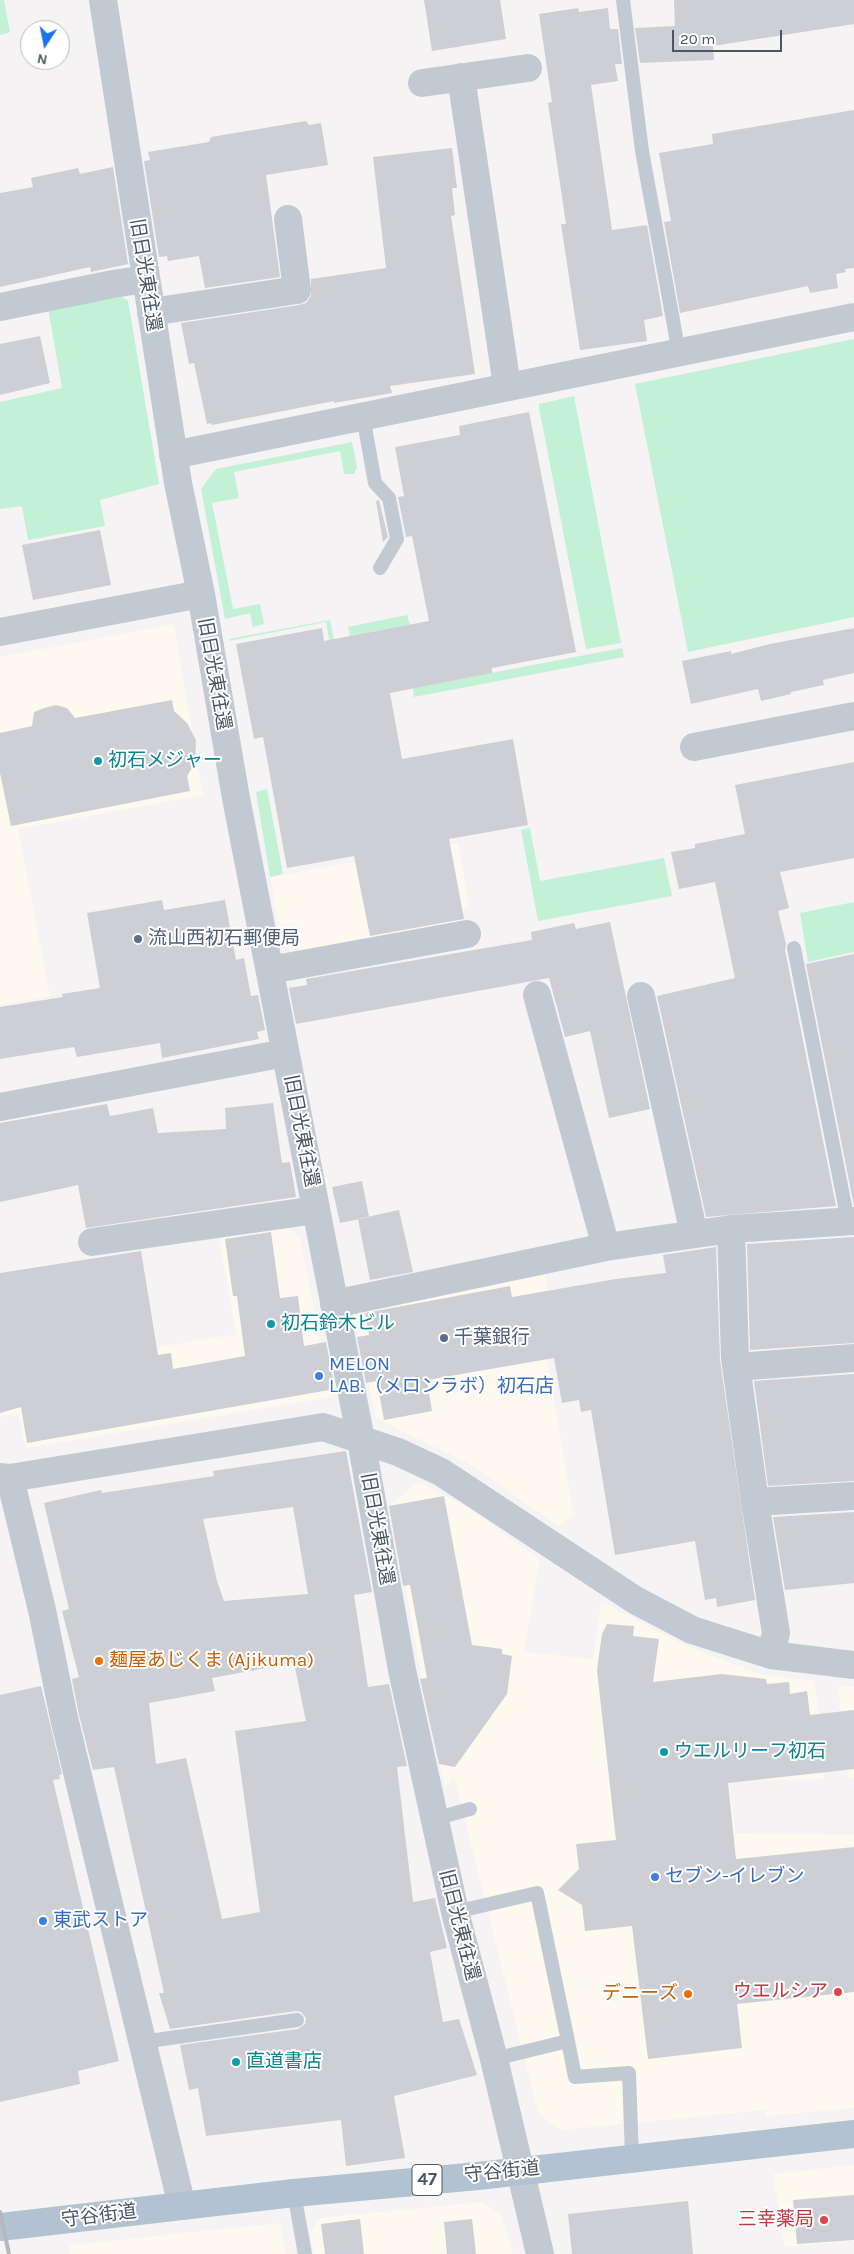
<!DOCTYPE html>
<html>
<head>
<meta charset="utf-8">
<style>
	body { margin:0 }
	#map { position:relative; width:854px; height:2254px; overflow:hidden; background:#f5f3f3; font-family:Karla,sans-serif }
	canvas { display:block }
	.north { position:absolute; left:20px; top:20px; width:50px; height:50px; box-sizing:border-box; background:#fff; border:1px solid #b7bbc0; border-radius:50%; rotate:191deg; font-size:14px; font-weight:700; line-height:20px; text-align:center; color:#4a5661 }
	.north::after { content:''; display:block; margin:auto; width:18px; height:22px; background:#1a73e8; clip-path:polygon(50% 0,100% 100%,50% 72%,0 100%) }
	.scale { position:absolute; left:672px; top:30px; width:110px; height:22px; box-sizing:border-box; border:2px solid #4a5661; border-top:0; padding-left:6px; font-size:15px; line-height:18px; white-space:nowrap; color:#4a5661; -webkit-text-stroke:4px #fff; paint-order:stroke }
</style>
</head>
<body>
<div id="map">
<canvas width="854" height="2254"></canvas>
<div class="north">N</div>
<div class="scale">20 m</div>
</div>
<script>
const ctx = document.querySelector('canvas').getContext('2d');
ctx.lineJoin = 'round';
function fill(path, color) { ctx.fillStyle = color; ctx.fill(path, 'evenodd'); }
function trace(path, color, width, dash) { ctx.strokeStyle = color; ctx.lineWidth = width; ctx.lineCap = dash ? 'butt' : 'round'; ctx.setLineDash(dash || []); ctx.stroke(path); }
function drawText(font, color, halo, rows, align = 'center') {
  ctx.font = font + ' Karla,"Noto Sans JP",sans-serif'; ctx.lineWidth = 4; ctx.setLineDash([]); ctx.textBaseline = 'middle'; ctx.strokeStyle = halo; ctx.fillStyle = color; for (const [text, x, y, turn = 0] of rows) {
    ctx.save(); ctx.translate(x, y); ctx.rotate((+turn || 0) * Math.PI / 180); ctx.textAlign = isNaN(turn) ? turn : align; if (halo) ctx.strokeText(text, 0, 0); ctx.fillText(text, 0, 0); ctx.restore();
  }
}
const commercial = new Path2D(`
	M174 624 203 795 18 829 50 996 0 1005V657Z
	M458 843 469 903 454 924 297 953 282 944 270 877Z
	M287 1228 300 1237 331 1397 26 1448 18 1414 0 1417V1330L128 1352 236 1334 219 1238Z
	M545 1275 557 1356 547 1358 574 1516 558 1526 468 1463 376 1418 355 1321 363 1309Z
	M419 1482 467 1507 540 1560 524 1652 593 1659 601 1601 681 1644 760 1674 815 1681 825 1779 729 1781 735 1833 854 1835V2108L766 2116 765 2110 560 2130 538 2113 454 1776 445 1787 419 1664 391 1504Z
	M838 1686 854 1687V1778H848Z
	M854 2165V2241L785 2247 773 2174Z
	M482 2202 501 2214 513 2254H314L310 2234 318 2218Z
	M280 2223 286 2254H69L70 2245Z`);
const green = new Path2D(`
	M0 0H4L10 32 0 35Z
	M116 293 128 301 159 484 100 500 105 526 28 540 22 506 0 509V402L62 388 48 308Z
	M854 339V617L688 652 635 384Z
	M574 396 621 643 586 649 539 408V404Z
	M352 442 357 467 354 474H344L340 451 234 472 239 498 212 503 233 609 260 604 264 624 253 627 250 613 225 619 201 489 216 469Z
	M407 615 410 625 350 636 348 627Z
	M330 620 344 690 340 702 326 622 229 641V639Z
	M622 648 624 657 414 697 413 688Z
	M267 789 283 874 270 877 256 792Z
	M530 828 540 881 664 858 672 896 538 921 521 830Z
	M854 902V952L808 962 800 913Z`);
const building = new Path2D(`
	M424 0H500L506 39 432 51Z
	M674 0H854V24L713 46 714 60 640 63 635 28 675 26Z
	M578 8 579 12 608 8 610 29H618L622 64H615L618 81 591 85 612 230 647 225 663 316 644 320 647 341 580 350 561 224H566L548 103 552 102 539 14Z
	M854 110V268L845 269 846 272 836 274 838 288 810 293 808 286 680 313 664 222 671 221 659 153 713 144 712 134Z
	M306 121 309 125 321 123 328 165 266 175 280 277 205 288 199 256 168 261 167 256 159 257 144 161 150 160 148 152 209 142 211 137Z
	M452 148 457 188H452L455 215 451 216 475 374 390 386 392 393 334 403V401L212 425 211 423 207 424 194 363 189 364 181 323 299 305 306 303 311 296V279L386 268 373 157Z
	M113 167 128 264 91 272 90 267 0 287V193L33 187 31 178 78 168 80 174Z
	M40 336 50 383 0 395V344Z
	M529 412 576 652 492 668V673L390 693 402 759 513 739 528 825 449 839 464 919 370 936 354 856 287 868 263 737 254 739 236 644 322 628 324 641 429 621 412 536 406 537 398 497 404 496 395 447 460 435 459 426Z
	M379 500 388 537 383 542 376 501Z
	M100 530 111 585 33 600 22 545Z
	M854 628V673L823 680 824 685 791 692V694L761 701 758 689 691 704 682 661 731 651V654L770 644Z
	M172 700 174 711 187 723 196 740 195 763 187 776 190 791 11 826 0 773V733L32 726 34 712 44 708 56 705 67 708 75 718Z
	M854 762V858L780 872 789 908 778 911 786 944 785 950 836 1206 706 1217 657 996 735 978 715 882 679 889 671 852 695 848V844L745 834 735 785Z
	M162 900 164 910 225 900 236 960 244 958 251 996 258 995 265 1030 257 1032 259 1039 162 1058 160 1043 77 1057 74 1047 0 1059V1007L63 997 62 994 100 988 87 913Z
	M610 922 650 1109 609 1118 590 1031 565 1037 549 978 296 1024 289 988 307 985 306 979 532 940 531 932 574 923 576 929Z
	M854 954V1206L806 964Z
	M273 1103 282 1163 290 1162 296 1197 86 1228 78 1185 0 1202V1123L107 1104 110 1116 153 1108 158 1133 226 1129 225 1108Z
	M362 1181 369 1217 340 1223 332 1187Z
	M399 1210 413 1272 370 1280 358 1219Z
	M271 1232 280 1298 298 1296 304 1346 326 1342 335 1389 27 1443 21 1407 0 1413V1273L141 1251 158 1355 171 1353 173 1369 245 1356 237 1296H233L225 1239Z
	M854 1237V1343L750 1350 747 1244Z
	M716 1247 720 1360 755 1600 717 1607 716 1598 705 1600 695 1541 615 1555 591 1410 581 1412 579 1400 562 1403 554 1358 427 1380 432 1411 384 1420 377 1381 366 1383 357 1337 369 1335 365 1313 510 1286 512 1297 616 1279 666 1273 663 1255Z
	M854 1374V1481L768 1486 754 1381Z
	M346 1451 372 1592 354 1595 368 1687 389 1684 407 1766 397 1767 413 1902 435 1898 447 1948 430 1952 443 2022 459 2019 477 2075 394 2096 405 2158 346 2166 341 2120 206 2136 198 2088 189 2090 180 2045 298 2029 305 2024 306 2018 301 2012 296 2011 170 2029 159 1993H164L114 1767 93 1770 79 1715 72 1679 79 1677 62 1611 69 1609 44 1503 101 1490 102 1493 214 1476 213 1471ZM293 1507 308 1594 224 1601 217 1581 203 1519ZM294 1663 306 1721 235 1731 260 1912 222 1919 186 1758 156 1764 149 1703 215 1691 212 1678Z
	M444 1496 472 1645 502 1649V1654L512 1656 507 1694 455 1767 439 1764 420 1679 427 1678 410 1585 403 1586 389 1506Z
	M854 1512V1583L785 1590 773 1517Z
	M607 1624 634 1626 633 1636 659 1639 653 1682 722 1674 766 1679 767 1684 789 1682 790 1694 807 1691 810 1715 854 1710V1769L728 1783 736 1859 854 1847V1992L737 2004 742 2048 648 2059 632 1926 585 1931 582 1905 558 1890 579 1869 576 1844 616 1840 597 1670 602 1634Z
	M41 1686 62 1774 59 1775 60 1779 53 1780 119 2061 78 2071 80 2084 0 2102V1695Z
	M854 2195V2240L797 2244 793 2200Z
	M688 2201 693 2254H572L568 2214Z
	M360 2219 364 2254H325L321 2224Z
	M472 2219 476 2254H447L444 2222Z`);
const service = new Path2D(`
	M623 0 642 151 679 353
	M363 416 375 483 389 498 397 539 380 568
	M794 948 848 1221
	M434 1819 470 1809
	M455 1912 537 1893 568 2041 494 2059
	M568 2041 575 2077 629 2073 632 2157
	M142 2042 297 2020
	M294 2193 305 2254`);
const minor = new Path2D(`
	M461 77 507 386
	M422 83 528 68
	M0 307 113 284 146 279
	M151 312 297 290 288 219
	M173 455 854 317
	M0 632 201 594
	M694 747 854 716
	M270 970 467 934
	M537 995 606 1247
	M641 996 694 1234
	M0 1107 285 1053
	M731 1229 735 1358 755 1502 776 1633 771 1655
	M92 1242 316 1210
	M334 1304 606 1247 731 1229 854 1221
	M737 1367 854 1358
	M0 1477 10 1478 323 1427 398 1452 441 1472 635 1600 692 1630 771 1655 854 1665
	M10 1478 42 1610 64 1718 182 2206
	M755 1502 854 1496`);
const tertiary = new Path2D(`
	M103 0 178 483 201 594 236 798 361 1440 402 1670 455 1912 494 2059 540 2254`);
const primary = new Path2D(`
	M0 2227 294 2193 478 2176 854 2134`);
const rail = new Path2D(`
	M0 2212 9 2254`);
const markers = [
	[98,761,5,"#0f9aa8"],
	[138,939,5,"#5c6f8a"],
	[271,1324,5,"#0f9aa8"],
	[444,1338,5,"#5c6f8a"],
	[319,1376,5,"#3f7fe0"],
	[99,1661,5,"#e8710a"],
	[664,1752,5,"#0f9aa8"],
	[655,1877,5,"#3f7fe0"],
	[43,1921,5,"#3f7fe0"],
	[838,1992,5,"#e0444e"],
	[688,1994,5,"#e8710a"],
	[236,2062,5,"#0f9aa8"],
	[824,2220,5,"#e0444e"]
];
const shields = [
	[427,2180,30]
];
const shieldNames = [
	["47",427,2180]
];
const streetNames = [
	["旧日光東往還",145,275,81],
	["旧日光東往還",214,674,80],
	["旧日光東往還",301,1131,79],
	["旧日光東往還",377,1529,80],
	["旧日光東往還",459,1925,76],
	["守谷街道",502,2172,-6],
	["守谷街道",99,2216,-7]
];
const cultureNames = [
	["初石メジャー",108,761],
	["初石鈴木ビル",281,1324],
	["ウエルリーフ初石",674,1752],
	["直道書店",246,2062]
];
const serviceNames = [
	["流山西初石郵便局",148,939],
	["千葉銀行",454,1338]
];
const shopNames = [
	["MELON",329,1365],
	["LAB.（メロンラボ）初石店",329,1387],
	["セブン-イレブン",665,1877],
	["東武ストア",53,1921]
];
const foodNames = [
	["麺屋あじくま (Ajikuma)",109,1661],
	["デニーズ",678,1994,"right"]
];
const healthNames = [
	["ウエルシア",828,1992],
	["三幸薬局",814,2220]
];
fill(commercial, '#fdf9ef');
fill(green, '#c3f1d5');
fill(building, '#cdcfd5');
trace(service, '#c1cad2', 14);
trace(minor, '#c1cad2', 28);
trace(tertiary, '#c1cad2', 28);
trace(primary, '#b3c2d1', 28);
trace(rail, '#b5b8bd', 4);
for (const [x, y, r, color] of markers) { const dot = new Path2D(); dot.arc(x, y, r, 0, 2 * Math.PI); ctx.fillStyle = color; ctx.fill(dot); trace(dot, '#fff', 2); }
for (const [x, y, w] of shields) { const box = new Path2D(); box.roundRect(x - w / 2, y - 15.5, w, 31, 4); ctx.fillStyle = '#fff'; ctx.fill(box); trace(box, '#4a5661', 1); }
drawText('bold 18px', '#4a5661', null, shieldNames);
drawText('19px', '#4a5661', '#fff', streetNames);
drawText('19px', '#0d838f', '#fff', cultureNames, 'left');
drawText('19px', '#4e5e75', '#fff', serviceNames, 'left');
drawText('19px', '#366cbe', '#fff', shopNames, 'left');
drawText('19px', '#c56008', '#fff', foodNames, 'left');
drawText('19px', '#be3a42', '#fff', healthNames, 'right');
</script>
</body>
</html>
